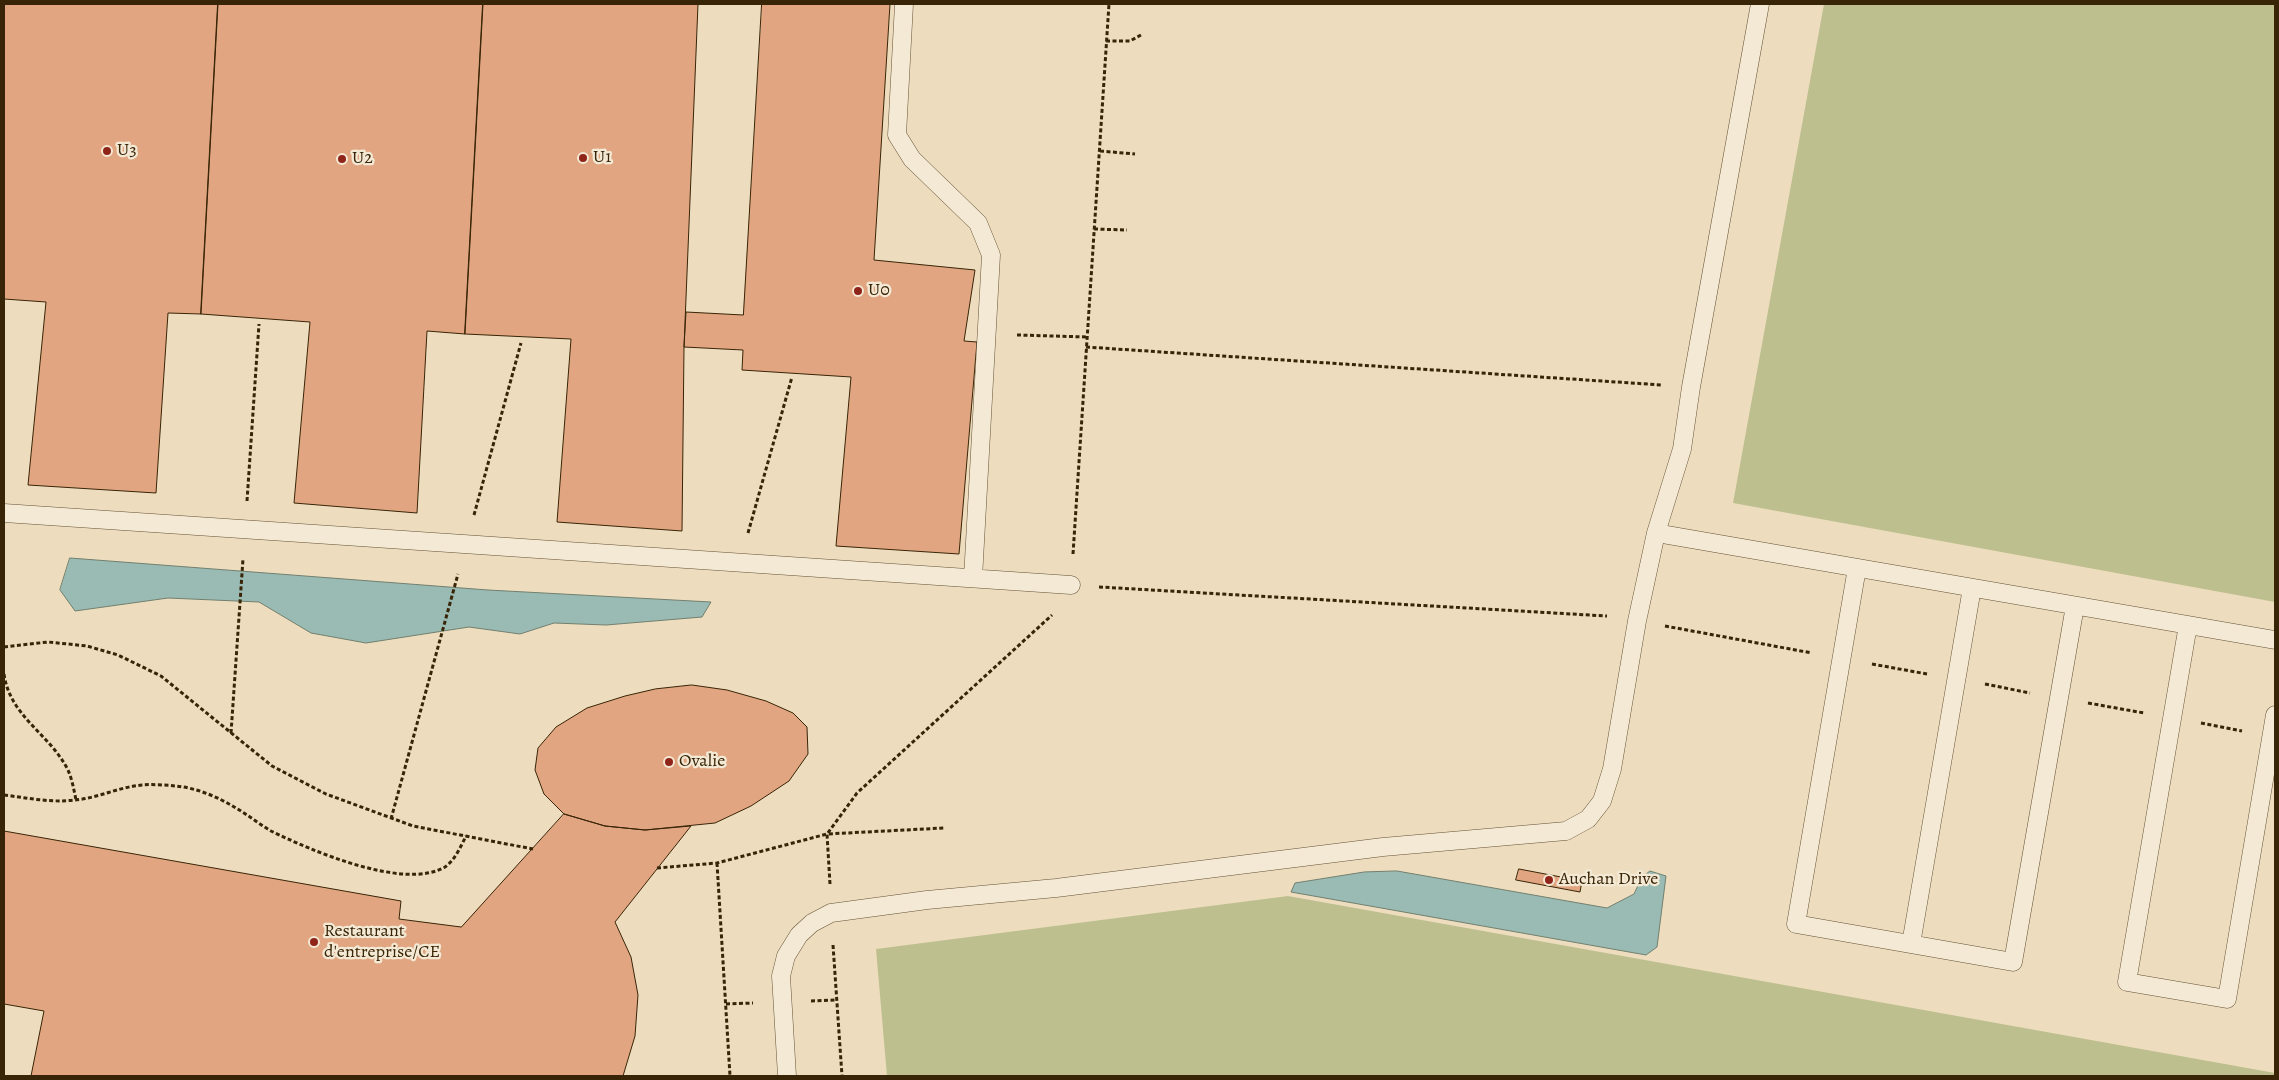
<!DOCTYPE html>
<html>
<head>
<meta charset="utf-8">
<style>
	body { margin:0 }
	#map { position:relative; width:2279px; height:1080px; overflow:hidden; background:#edddbe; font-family:Alegreya,serif }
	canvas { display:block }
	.frame { position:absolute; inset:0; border:5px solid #382406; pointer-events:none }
</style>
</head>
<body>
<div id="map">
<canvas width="2279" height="1080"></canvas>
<div class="frame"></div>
</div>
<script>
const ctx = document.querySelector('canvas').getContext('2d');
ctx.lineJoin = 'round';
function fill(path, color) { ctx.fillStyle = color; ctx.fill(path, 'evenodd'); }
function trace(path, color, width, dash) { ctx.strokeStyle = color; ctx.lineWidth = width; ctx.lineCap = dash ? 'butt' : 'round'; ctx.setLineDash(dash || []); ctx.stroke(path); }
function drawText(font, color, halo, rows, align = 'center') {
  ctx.font = font + ' Alegreya,serif'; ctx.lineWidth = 4.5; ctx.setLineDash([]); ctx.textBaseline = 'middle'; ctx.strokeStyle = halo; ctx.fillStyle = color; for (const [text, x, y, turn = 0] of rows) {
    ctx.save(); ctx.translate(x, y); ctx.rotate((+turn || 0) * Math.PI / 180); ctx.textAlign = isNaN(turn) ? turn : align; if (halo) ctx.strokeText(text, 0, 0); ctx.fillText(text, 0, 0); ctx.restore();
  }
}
const green = new Path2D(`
	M1824 4H2275V602L1733 503Z
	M1288 896 2275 1073V1076H887L876 949Z`);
const water = new Path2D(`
	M70 558 488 590 711 602 702 617 606 625 554 623 520 634 469 627 366 643 311 633 259 602 168 598 75 611 60 590Z
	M1397 871 1607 908 1634 894 1642 877 1650 871 1666 876 1657 947 1646 955 1291 892 1295 883 1364 872Z`);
const building = new Path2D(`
	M4 4H218L201 314 168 313 156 493 28 485 46 302 4 299Z
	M218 4H483L465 334 427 331 417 513 294 503 310 322 201 314Z
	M483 4H698L684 347 682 531 557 522 571 339 465 334Z
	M762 4H890L874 260 975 270 964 341 977 342 959 554 836 546 851 377 742 370 743 350 684 347 686 312 743 315Z
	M692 685 727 690 766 701 793 713 807 727 808 754 789 781 751 806 715 823 645 830 605 826 564 814 544 794 535 770 538 748 556 727 587 708 625 696 655 689Z
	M564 814 605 826 645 830 691 826 615 922 631 957 638 995 635 1036 623 1076H31L44 1011 4 1004V831L401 901 399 919 461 927Z
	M1519 869 1582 881 1580 892 1516 880Z`);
const path = new Path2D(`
	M1106 41H1130L1141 35
	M1100 151 1135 154
	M1094 229 1127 230
	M1017 335 1087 337
	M1086 347 1662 385
	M247 501 259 324
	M474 515 521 343
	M748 533 792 377
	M1073 554 1109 4
	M1099 587 1607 616
	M1665 626 1812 653
	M4 647 48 642 87 646 118 655 161 676 272 766 326 794 413 826 533 849
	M1872 664 1927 674
	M4 674C10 717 50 734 68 770 72 779 74 790 76 800
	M1985 684 2030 693
	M2088 703 2144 713
	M2201 723 2242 731
	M231 733 243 559
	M4 795C28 798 51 803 75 800 98 798 119 787 142 785 153 784 165 785 176 786 197 788 218 797 236 808 248 815 259 824 271 831 310 850 404 891 445 867 455 860 461 846 466 836
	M391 819 458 574
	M717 863 730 1076
	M657 868 717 863 827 834 857 793 1052 615
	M830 884 827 834 944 828
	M833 945 842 1076
	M811 1001 837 1000
	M726 1004 753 1003`);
const lane = new Path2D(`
	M904 4 897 135 912 159 978 223 991 255 973 578
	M4 513 1071 585
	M1656 533 2275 640
	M1857 568 1796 924 2013 962 2075 606
	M2188 625 2127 982 2227 999 2275 715
	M1911 944 1972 588
	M787 1076 781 976 786 956 799 935 812 923 831 913 927 900 1056 888 1383 847 1566 831 1588 819 1602 801 1612 769 1637 621 1656 533 1682 449 1691 387 1760 4`);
const markers = [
	[107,151,5,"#8f2418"],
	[583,158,5,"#8f2418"],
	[342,159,5,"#8f2418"],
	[858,291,5,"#8f2418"],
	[669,762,5,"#8f2418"],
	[1549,880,5,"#8f2418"],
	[314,942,5,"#8f2418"]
];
const poiNames = [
	["U3",117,151],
	["U1",593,158],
	["U2",352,159],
	["U0",868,291],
	["Ovalie",679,762],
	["Auchan Drive",1559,880],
	["Restaurant",324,932],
	["d'entreprise/CE",324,953]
];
fill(green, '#bebf8e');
fill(water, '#99bbb4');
trace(water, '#727f6e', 1);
fill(building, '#e1a681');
trace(building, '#382406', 1);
trace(lane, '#655234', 19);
trace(path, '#382406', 3, [4, 2.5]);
trace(lane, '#f3e9d5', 18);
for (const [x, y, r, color] of markers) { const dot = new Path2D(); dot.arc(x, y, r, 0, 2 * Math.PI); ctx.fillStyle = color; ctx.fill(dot); trace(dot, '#f3e9d5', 2); }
drawText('18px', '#382406', '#f3e9d5', poiNames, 'left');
</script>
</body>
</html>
